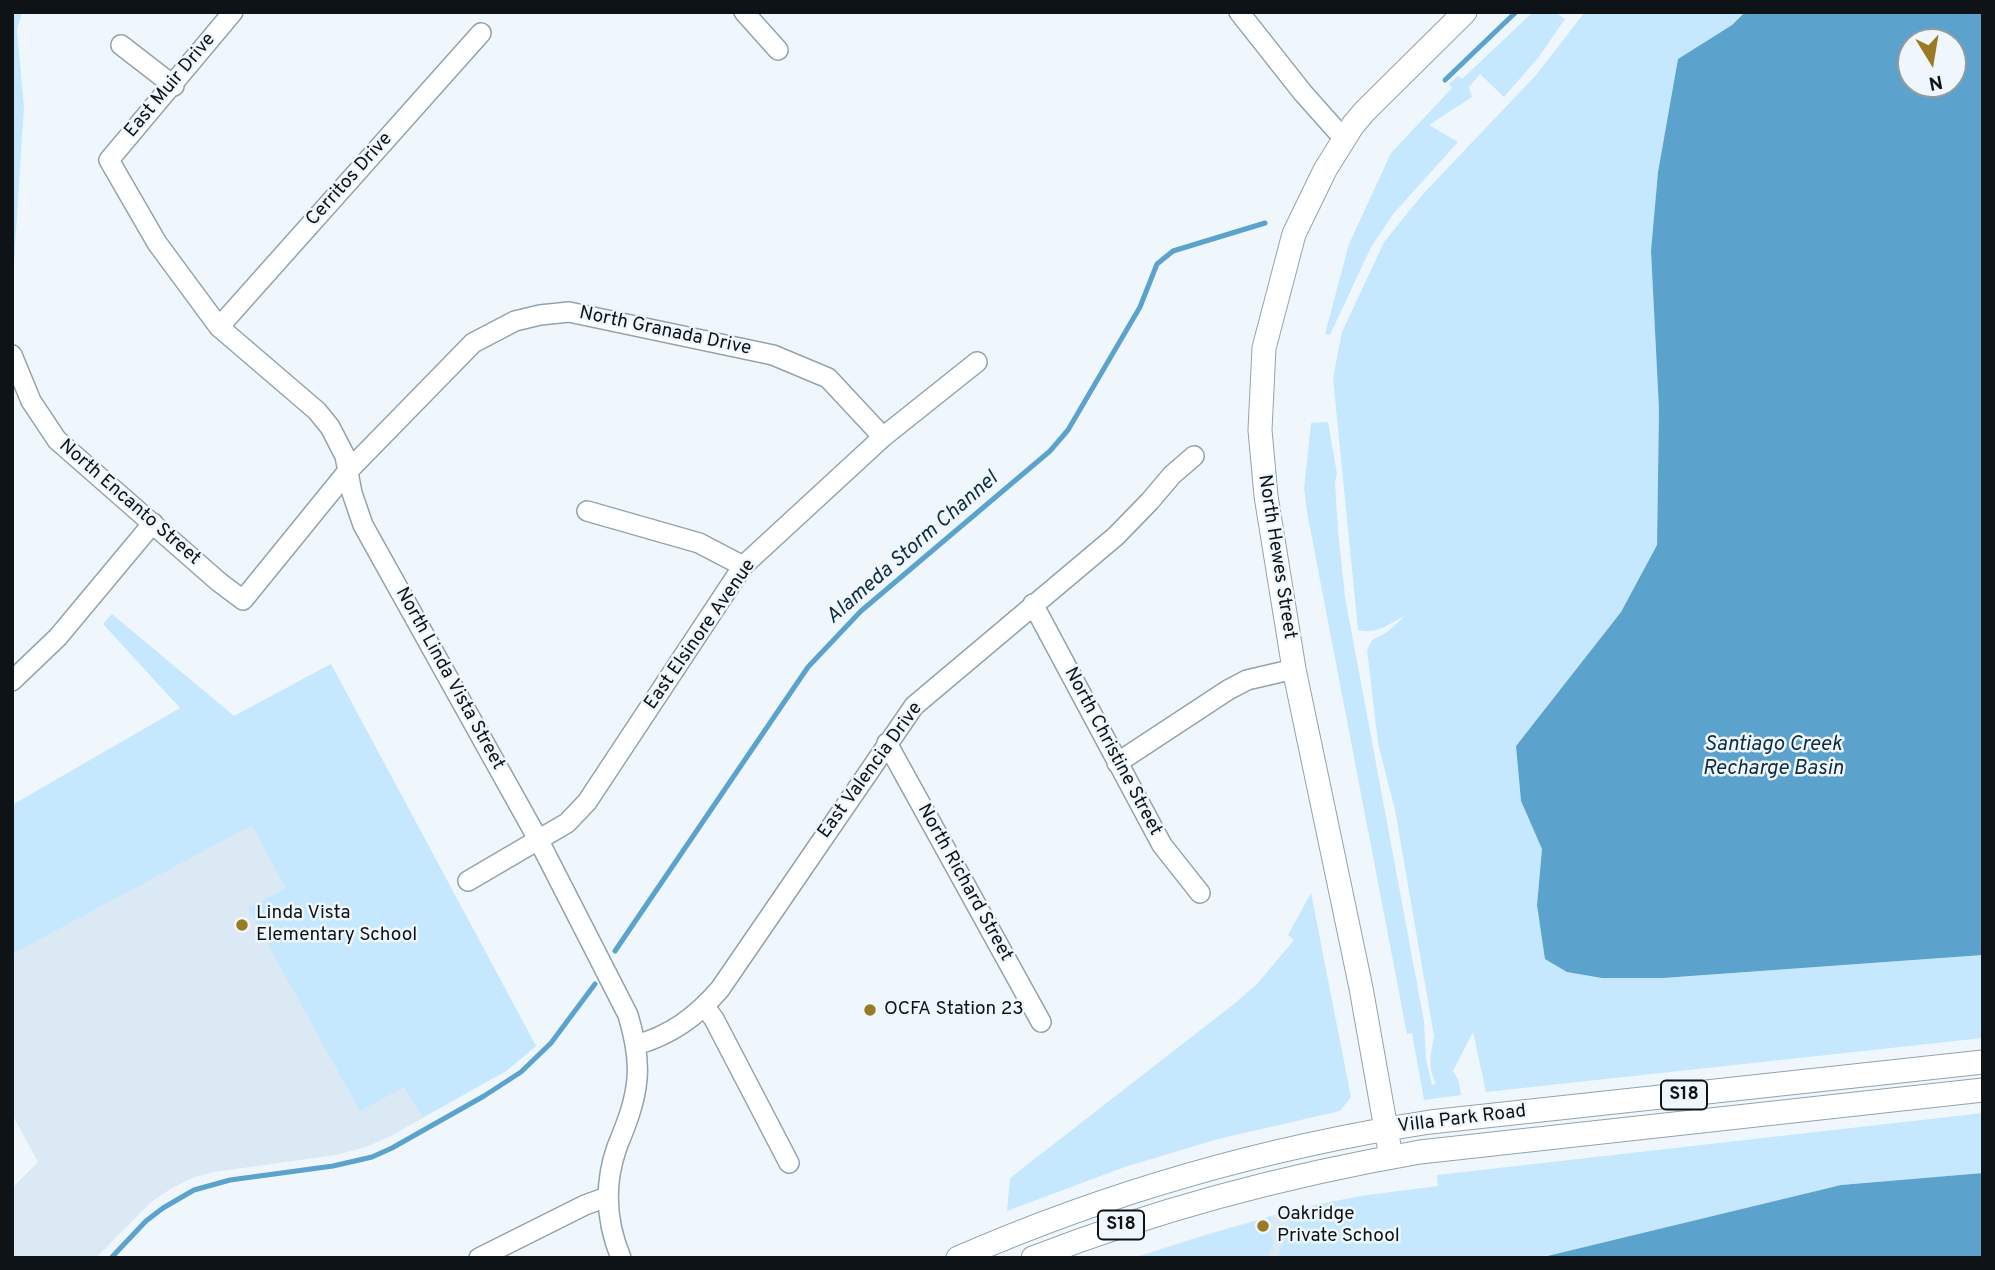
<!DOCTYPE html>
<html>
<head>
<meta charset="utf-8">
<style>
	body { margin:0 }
	#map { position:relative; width:1995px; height:1270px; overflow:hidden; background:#f0f7fc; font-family:Overpass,sans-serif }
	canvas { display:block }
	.frame { position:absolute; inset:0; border:14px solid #0d1317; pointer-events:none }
	.north { position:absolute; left:1897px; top:28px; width:70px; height:70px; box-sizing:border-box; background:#f0f7fc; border:2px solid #959ca0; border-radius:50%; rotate:169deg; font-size:19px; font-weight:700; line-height:28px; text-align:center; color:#0d1317 }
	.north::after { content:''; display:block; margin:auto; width:24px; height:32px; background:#9a7a24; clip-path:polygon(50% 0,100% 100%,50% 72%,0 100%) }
</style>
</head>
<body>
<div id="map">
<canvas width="1995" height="1270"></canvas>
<div class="frame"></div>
<div class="north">N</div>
</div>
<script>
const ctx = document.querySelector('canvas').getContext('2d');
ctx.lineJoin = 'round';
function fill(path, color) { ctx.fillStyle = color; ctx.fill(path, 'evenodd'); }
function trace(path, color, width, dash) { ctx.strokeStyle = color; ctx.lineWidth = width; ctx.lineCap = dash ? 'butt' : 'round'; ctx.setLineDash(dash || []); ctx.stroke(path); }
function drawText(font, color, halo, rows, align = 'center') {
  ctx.font = font + ' Overpass,sans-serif'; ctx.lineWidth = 5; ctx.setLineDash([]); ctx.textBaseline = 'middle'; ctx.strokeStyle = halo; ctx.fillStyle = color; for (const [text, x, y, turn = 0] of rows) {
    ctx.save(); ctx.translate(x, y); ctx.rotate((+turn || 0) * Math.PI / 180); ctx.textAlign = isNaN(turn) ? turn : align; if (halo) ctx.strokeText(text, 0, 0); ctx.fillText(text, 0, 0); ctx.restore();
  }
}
const built = new Path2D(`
	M331 664 536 1046 506 1071 391 1136 366 1147 336 1155 214 1172 195 1177 172 1188 151 1202 96 1258H16L12 1251V1188L38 1162 12 1114V805L202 734Z
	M1296 1209 1277 1258H1133L1204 1235Z`);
const green = new Path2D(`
	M12 12H22L17 30 24 107 13 278Z
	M1533 12H1555L1565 19 1538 58 1504 97 1480 74 1469 87 1472 97 1429 125 1458 142 1394 213 1371 247 1330 335 1325 334 1349 244 1391 153 1452 88 1449 84 1458 76 1462 79Z
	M1585 12H1745L1732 25 1678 59 1658 172 1651 251 1659 410 1657 545 1621 612 1516 746 1521 801 1542 849 1537 905 1663 978 1983 955V1038L1486 1092 1473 1032 1453 1071 1458 1079 1461 1095 1424 1100 1412 1033 1407 1034 1307 512 1304 489 1311 423 1328 422 1337 474 1335 482 1338 530 1345 597 1424 1021 1426 1060 1432 1085 1436 1083C1427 1068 1431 1052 1434 1036L1395 810 1378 743 1367 650 1372 640 1387 632 1405 616C1390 623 1377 635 1358 630L1333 378 1342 332 1384 242 1423 194 1536 75Z
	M112 614 234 716 331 664 536 1046 506 1071 423 1117 404 1087 360 1111 248 908 286 888 252 825 12 954V805L180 708 103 624Z
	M1311 893 1351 1097 1340 1111 1218 1139 1125 1167 1007 1211 1010 1178 1234 1004 1257 984 1294 940 1288 935Z
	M1983 1113V1173L1841 1185 1539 1258H1277L1296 1209 1360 1196 1438 1186 1437 1175Z
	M1271 1216V1236L1274 1240 1267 1258H1133Z`);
const water = new Path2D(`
	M1745 12H1983V955L1663 978H1602L1567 972 1545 959 1537 905 1542 849 1521 801 1516 746 1621 612 1657 545 1659 410 1651 251 1658 172 1678 59 1732 25ZM1911 42H1953V84H1911Z
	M1983 1173V1258H1539L1841 1185Z`);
const stream = new Path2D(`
	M1445 80 1516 12
	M615 951 808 667 861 611 1050 451 1068 430 1140 307 1157 264 1173 251 1265 223
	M111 1258 146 1221 163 1208 194 1190 230 1180 333 1166 372 1157 392 1148 484 1096 521 1072 551 1043 595 984`);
const minor = new Path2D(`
	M233 12 109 160 157 243 219 327 317 411 330 427 345 456 352 493 363 525 539 841 628 1015C634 1035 639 1057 637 1079 635 1103 626 1125 617 1147 604 1184 606 1222 621 1258
	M744 12 778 50
	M1239 12 1303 93 1344 139
	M121 45 174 86
	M219 327 481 33
	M12 355 31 401 57 440 219 582 243 600 347 472 473 343 515 321 540 315 569 312 773 355 828 378 883 437
	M587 511 699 543 743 566
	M1033 604 1162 845 1200 893
	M12 681 58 637 153 523
	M887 743 1041 1022
	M1117 763 1228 690 1247 680 1294 669
	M468 881 567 823 587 802 743 566 883 437 977 362
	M705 1007 714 1019 789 1163
	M636 1045C671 1035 696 1017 720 989L914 706 1116 536 1150 501 1172 475 1194 456
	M479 1258 585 1205 607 1197`);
const major = new Path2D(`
	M1391 1157 1361 988 1294 669 1266 496 1260 430 1264 348 1294 234 1325 170 1353 125 1365 111 1465 12
	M958 1258C1109 1192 1268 1147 1430 1122L1983 1062
	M1033 1258C1158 1209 1288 1175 1420 1152L1983 1090`);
const markers = [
	[242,925,7,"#9a7a24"],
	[870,1010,7,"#9a7a24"],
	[1263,1226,7,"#9a7a24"]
];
const shields = [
	[1684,1095,46],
	[1121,1225,46]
];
const shieldNames = [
	["S18",1684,1095],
	["S18",1121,1225]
];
const streetNames = [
	["East Muir Drive",171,86,-50],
	["Cerritos Drive",350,180,-48],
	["North Granada Drive",665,332,12],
	["North Encanto Street",129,503,41],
	["North Hewes Street",1276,557,81],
	["East Elsinore Avenue",701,635,-55],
	["North Linda Vista Street",449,679,61],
	["North Christine Street",1112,752,62],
	["East Valencia Drive",871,771,-54],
	["North Richard Street",964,883,61],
	["Villa Park Road",1462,1120,-7]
];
const poiNames = [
	["Linda Vista",256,914],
	["Elementary School",256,936],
	["OCFA Station 23",884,1010],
	["Oakridge",1277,1215],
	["Private School",1277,1237]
];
const waterNames = [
	["Alameda Storm Channel",913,549,-41],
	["Santiago Creek",1773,746],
	["Recharge Basin",1773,770]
];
fill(built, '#dae9f3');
fill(green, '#c5e8ff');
fill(water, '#5ba2cd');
trace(stream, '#5ba2cd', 5);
trace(minor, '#92a3af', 22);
trace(major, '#92a3af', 25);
trace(minor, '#fff', 19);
trace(major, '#fff', 23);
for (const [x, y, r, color] of markers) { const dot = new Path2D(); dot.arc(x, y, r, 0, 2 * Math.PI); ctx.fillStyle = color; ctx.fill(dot); trace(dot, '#f0f7fc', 2.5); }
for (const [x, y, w] of shields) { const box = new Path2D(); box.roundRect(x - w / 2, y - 14.5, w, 29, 5); ctx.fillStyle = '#f0f7fc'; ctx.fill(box); trace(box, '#0d1317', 2); }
drawText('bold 18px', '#0d1317', null, shieldNames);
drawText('19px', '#0d1317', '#f0f7fc', streetNames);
drawText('19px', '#0d1317', '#f0f7fc', poiNames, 'left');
drawText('italic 21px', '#0e2e40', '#f0f7fc', waterNames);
</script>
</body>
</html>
